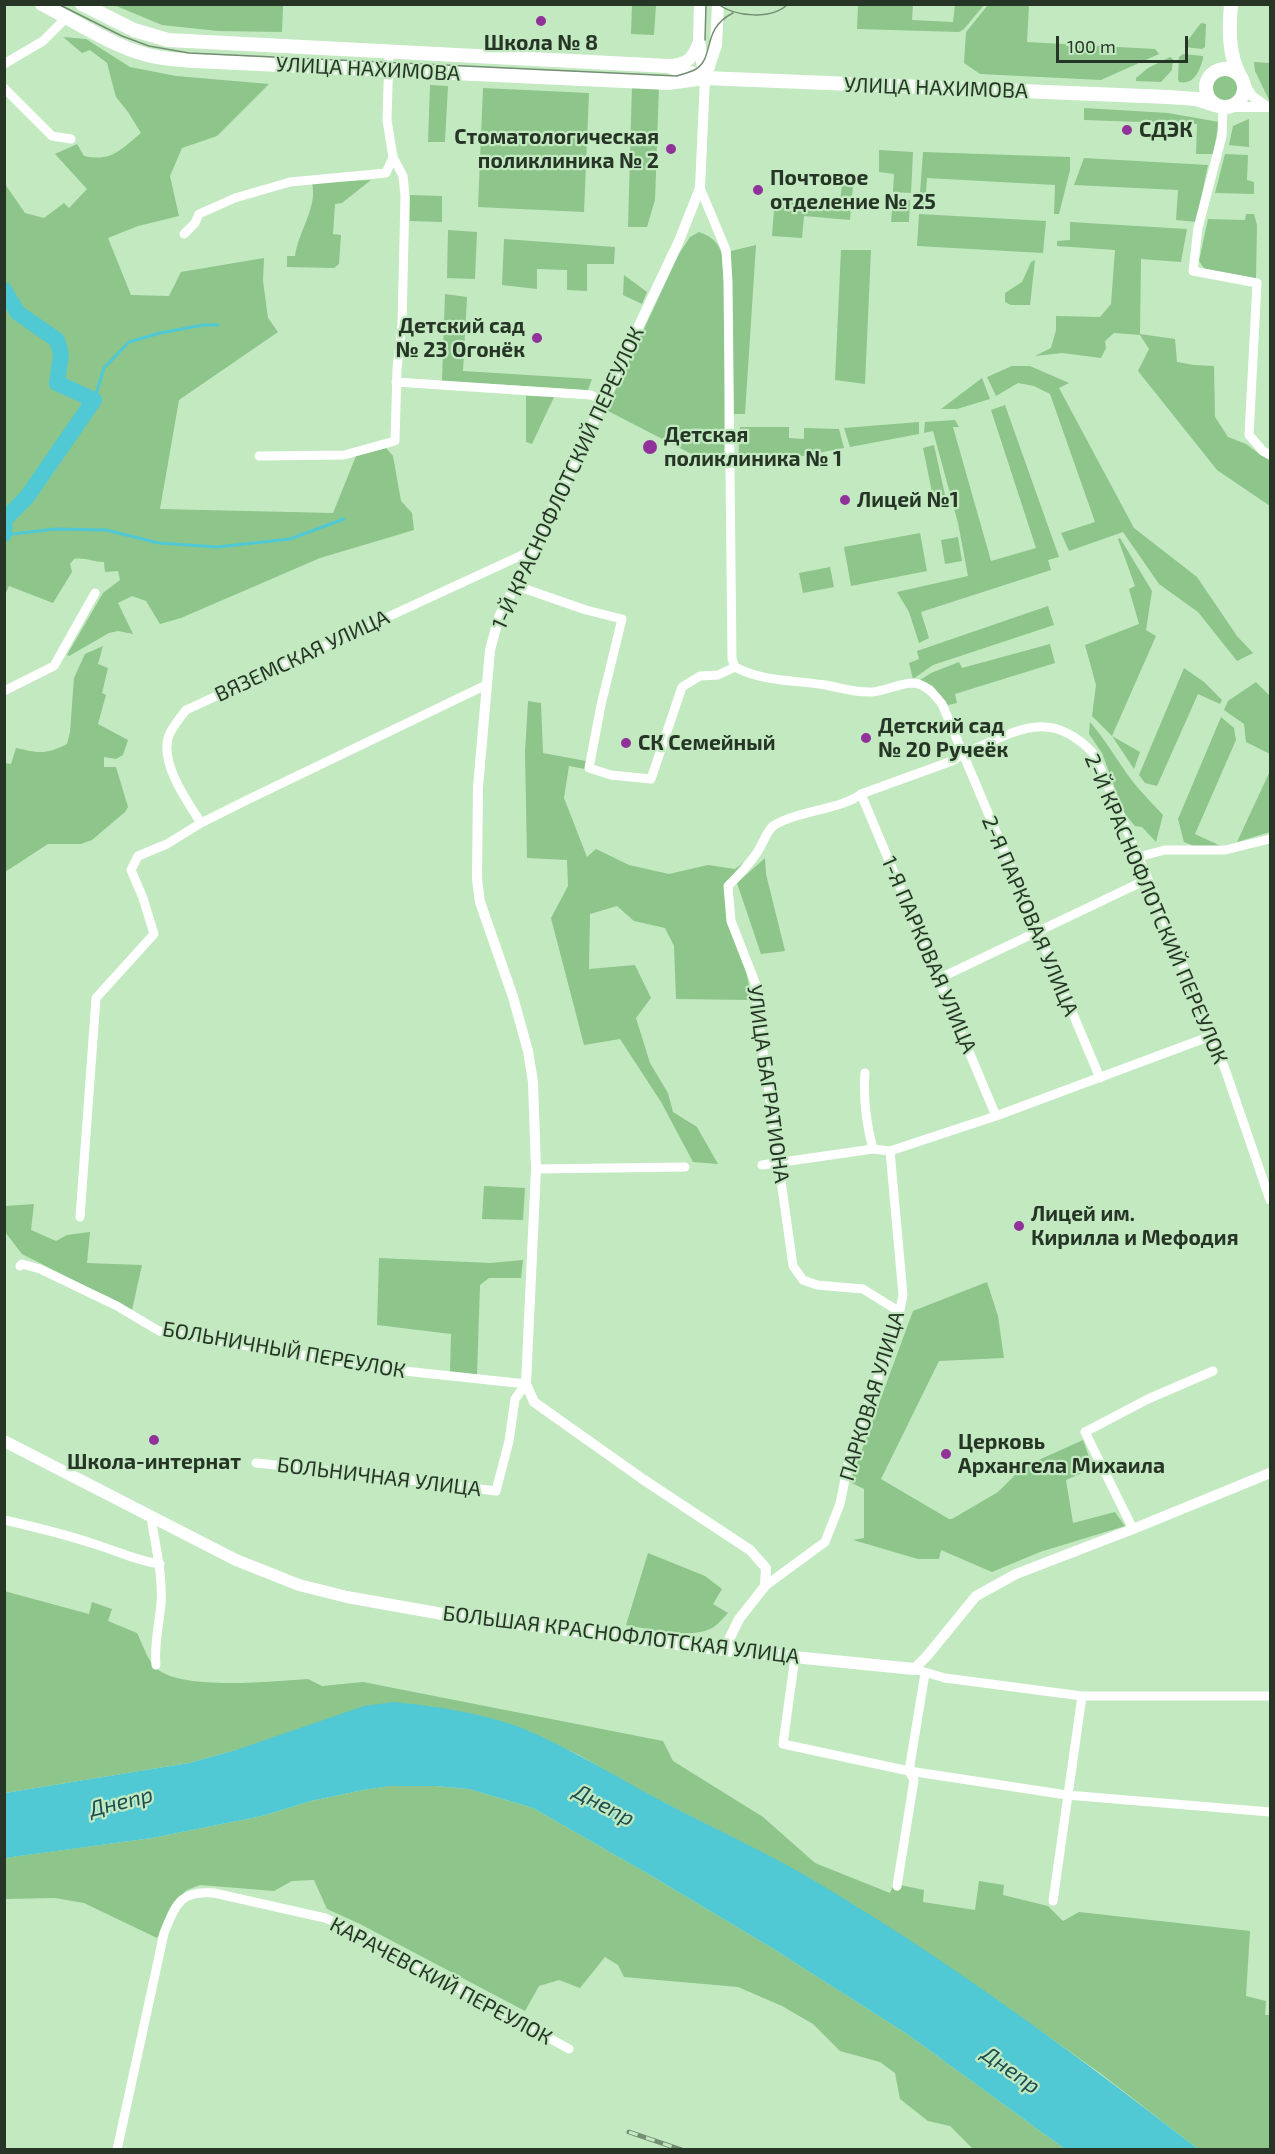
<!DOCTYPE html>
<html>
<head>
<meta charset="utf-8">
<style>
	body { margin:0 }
	#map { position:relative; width:1275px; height:2154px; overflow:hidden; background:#c3e9c1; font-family:"Exo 2",sans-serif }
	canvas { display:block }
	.frame { position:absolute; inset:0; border:6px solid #263526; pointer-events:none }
	.scale { position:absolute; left:1056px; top:36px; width:132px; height:27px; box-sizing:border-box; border:3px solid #263526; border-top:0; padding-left:8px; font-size:18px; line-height:21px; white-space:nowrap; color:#263526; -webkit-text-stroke:4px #c3e9c1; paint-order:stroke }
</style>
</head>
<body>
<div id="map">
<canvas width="1275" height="2154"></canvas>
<div class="frame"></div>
<div class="scale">100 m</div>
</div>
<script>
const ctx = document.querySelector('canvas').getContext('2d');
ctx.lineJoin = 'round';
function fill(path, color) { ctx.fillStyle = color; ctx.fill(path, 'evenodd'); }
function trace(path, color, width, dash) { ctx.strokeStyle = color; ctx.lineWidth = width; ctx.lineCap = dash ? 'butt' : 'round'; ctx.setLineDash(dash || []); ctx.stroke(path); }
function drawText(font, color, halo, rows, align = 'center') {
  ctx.font = font + ' "Exo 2",sans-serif'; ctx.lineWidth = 4.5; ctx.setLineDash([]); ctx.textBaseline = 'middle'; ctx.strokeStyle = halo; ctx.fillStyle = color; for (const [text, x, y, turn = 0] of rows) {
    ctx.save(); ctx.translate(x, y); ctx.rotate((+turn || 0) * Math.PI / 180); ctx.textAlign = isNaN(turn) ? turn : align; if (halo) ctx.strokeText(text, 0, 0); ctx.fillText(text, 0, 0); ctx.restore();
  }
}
const green = new Path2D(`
	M245 4 283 6 282 32 218 31 162 25 114 5Z
	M632 5H656L654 35 631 34Z
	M858 5H913L912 20 953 22 955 5H984L964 29 959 32 857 29Z
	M988 5H1029L1027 42 1155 49 1159 54 1101 80 980 74 964 63 966 32Z
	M1201 23 1206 24 1205 47 1202 49 1185 47V44Z
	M63 37 86 39 130 67 176 76 269 84 217 136 182 148 170 176 179 216 138 226 108 238 131 295 169 296 181 272 264 258 263 281 268 318 278 332 179 400 160 509 333 513 356 456 386 448 393 456 401 501 412 513 414 530 320 558 181 618 160 624 146 601 132 596 118 603 133 634 118 631 109 633 69 656 67 655 103 593 120 580 118 571 105 572 104 562C93 562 84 557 74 559L70 564 72 572 53 603 9 586 5 595V184L25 213 44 218 64 203 69 208 87 189 55 154 77 144 84 156C112 162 120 150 141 133L128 112 116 97 107 63 90 50 82 53Z
	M1183 54 1203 56V59C1199 72 1194 85 1179 82L1178 79 1179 57Z
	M1170 57 1173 59 1172 70 1161 82 1136 81V78L1148 68Z
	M1254 62 1270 63V102L1255 71Z
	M1212 88a13 13 0 1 1 26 0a13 13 0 1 1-26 0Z
	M430 85 448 86 445 142H428Z
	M632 85 659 86 655 200 647 227H628Z
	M483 88 589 93 584 212 478 207Z
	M1084 108 1168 113 1219 122 1213 154H1196L1197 124 1084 120Z
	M1249 119V147L1229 145 1233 126Z
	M879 150 913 152 911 193 893 192 894 174 879 172Z
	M923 152 1070 157V170L1059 214H1054L1055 185 927 178 925 207H919Z
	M1225 154 1248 155 1247 180 1254 182V194L1215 193Z
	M1084 158 1208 165 1196 222 1176 220 1178 190 1074 185Z
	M371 180 342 203 335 204 333 234 341 235 339 264 334 268 287 267V256H295C298 232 318 207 312 183Z
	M842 185 853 186 850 220 804 216 802 238 772 236 775 196 840 201Z
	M410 195 442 196V222L410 221Z
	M893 199 910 200 909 222H891Z
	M919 214 1046 221 1043 253 917 246Z
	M1246 214H1254L1257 225 1256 279 1205 270 1199 261 1208 219 1245 220Z
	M1070 222 1187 229 1181 262 1141 259 1140 334 1175 339 1177 362 1194 365 1214 366 1215 417 1228 437 1246 444 1262 456 1270 459V506L1217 470 1138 371 1149 349 1140 335 1114 333 1105 341 1106 348 1101 358 1062 353 1035 356 1051 348 1056 330V316L1100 317 1111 304 1115 250 1057 246V241L1070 240Z
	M448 230 477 232 475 279 447 278Z
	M699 232C724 241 722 255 725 278L724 462 709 463 606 410 679 254 690 237Z
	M504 239 615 247 614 264H587V291L567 290V270L537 269V289L502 285Z
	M756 245 745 414H733L731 251Z
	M841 250H871L865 384 835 380Z
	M1035 260 1030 305H1011L1005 302V293L1022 282 1031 262Z
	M624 275 647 292 642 304 623 295Z
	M445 294 467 297 463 371 592 379 588 390 442 381Z
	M1012 366H1030L1069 383 1059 388 1134 528 1197 577 1237 636 1253 653 1237 661 1198 612 1159 584 1123 532 1069 551 1061 533 1095 522 1050 394 1034 386 1018 383 996 396 987 377Z
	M982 378 990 399 957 409H941Z
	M526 396 554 397 532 444 526 442Z
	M1005 405 1059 557 1048 560 1051 570 921 612 929 638 919 643 909 612 897 592 968 576 958 523 933 431 924 433 925 422 955 420 959 427H953L991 561 1036 548 991 410Z
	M919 422V434L850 447 844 428Z
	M740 427H789V438L804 439V428L839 429 844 448 776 461 738 462Z
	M934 445 945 495 933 497 923 448Z
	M920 533 927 571 851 586 844 547Z
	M958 537 962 561 945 564 941 540Z
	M1120 538 1152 591 1146 630 1156 636 1112 736 1140 752 1134 769 1112 736 1092 716 1096 685 1085 645 1139 624 1129 589 1135 586 1118 539Z
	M830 567 834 587 803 593 799 573Z
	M1048 606 1054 625 933 665 913 679 909 663 919 659 917 651Z
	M1050 644 1055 663 955 694 957 703 948 705 933 686 920 680 931 673 959 662 962 668Z
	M103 646 98 664 108 668 102 693 106 695 98 724 128 740 123 755 116 759 104 757V767H116L128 807 125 812 92 840 81 844H48L5 872V763L11 764 16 748C38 753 46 755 67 744L70 732 74 678 85 654Z
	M1184 668 1204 682 1222 700 1220 704 1198 694 1157 786 1145 783 1139 775Z
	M1256 682 1270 696V754L1246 742 1244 724 1224 710 1228 701Z
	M528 701 541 703 543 753 586 761 585 769 569 766 564 798 587 857 596 849 629 865 669 874 708 865 735 869 747 860 726 884V917L743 957 752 1000 676 999 674 946 665 928 634 921 617 906 590 914 589 969 635 965 651 998 636 1018 650 1063 668 1093 673 1112 697 1127 718 1164 693 1162 661 1102 620 1039 584 1045 551 918 568 886 567 860 527 858 525 752Z
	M1221 717 1234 728 1236 740 1195 834 1225 848 1196 847 1184 842 1178 819Z
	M1090 722C1103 737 1112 752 1123 768 1134 785 1149 800 1163 815L1156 842 1142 827 1135 826 1124 813 1102 753 1089 734Z
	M1270 771V832L1237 842Z
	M765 858 766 874 785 951 761 954 737 883Z
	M484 1186 525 1188 523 1220 482 1219Z
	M34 1204 31 1230 56 1241 67 1235 90 1232 87 1263 142 1265 132 1310 22 1254 5 1232V1206Z
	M379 1258 490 1263 523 1260 521 1278H489L480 1285 477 1375 450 1372 451 1334 377 1325Z
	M987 1282 998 1316 1004 1358 939 1361 881 1479 949 1519H952L998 1492 1023 1467 1083 1440 1093 1468 1066 1480 1073 1523 1115 1512 1125 1526 1040 1552 992 1572 941 1550 939 1559H918L853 1540 864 1538V1489L850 1482 913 1311Z
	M648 1553 705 1576 722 1589 713 1604 728 1613C723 1618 717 1626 710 1629 689 1639 649 1629 626 1625Z
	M4 1591 89 1614 92 1602 112 1609 108 1621 137 1633C142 1643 147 1658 154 1666 176 1692 275 1681 308 1679L322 1686 363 1682 663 1741 673 1761 763 1817 815 1863 890 1893 893 1886 900 1885 924 1890 923 1902 975 1910 979 1881 1004 1885 1003 1895 1048 1906 1063 1921 1079 1912 1250 1931 1246 1996 1266 2001 1265 2015H1270V2149H1198L1100 2073 1039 2030 931 1955 807 1877 638 1789 579 1755 521 1728 485 1718 427 1706 236 1750 189 1763 5 1793Z
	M389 1786H435L469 1789 533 1808 650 1875 772 1948 907 2034 1065 2149H973L950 2126 928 2121 900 2099 895 2073 880 2062 840 2051 813 2024 782 2006 738 1987 624 1977 618 1965 605 1957 580 1988 559 1980 539 1986 525 2011 360 1924 327 1909 314 1880 292 1881 274 1891 200 1885 187 1890 177 1899 157 1938 84 1903 55 1898 5 1899 4 1858 152 1838 262 1816 311 1801 363 1790Z`);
const water = new Path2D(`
	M394 1702C436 1706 482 1713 522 1728 575 1750 624 1782 675 1808 719 1831 765 1852 808 1877 944 1957 1073 2052 1198 2149H1065L907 2034 772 1948 650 1875 533 1808 469 1789 435 1786H390L363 1790 311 1801 262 1816 152 1838 5 1858V1793L189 1763 236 1750 364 1706Z`);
const stream = new Path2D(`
	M94 400 104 368 129 342 160 333 203 325H218
	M4 535 55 529 106 530 159 543 217 547 290 539 344 519`);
const river = new Path2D(`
	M4 290 18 313 57 340 61 354 57 383 94 400 27 497 5 519 4 534`);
const minor = new Path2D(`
	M4 64 43 41 67 17
	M4 88 52 136 71 139
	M1223 108 1222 136 1198 228 1193 271 1257 283 1249 435 1263 451 1270 455
	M700 188 726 250 728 282 732 659 735 667C763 682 794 680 826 685 841 688 857 693 872 692 885 691 901 683 913 683 926 684 934 694 942 704L1100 1078
	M184 234 195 223 199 214 235 198 290 182 386 173 393 157
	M396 382 591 395 604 401
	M259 456 344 455 395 441 397 369 402 324 405 196 403 176 393 157 387 120 389 52
	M514 585 586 610 622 619 601 705 589 768 611 775 651 779 682 687 700 676 718 675 735 667
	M4 691 54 666 95 593
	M861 794 996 1116
	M201 823C187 801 161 765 168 738 171 728 180 718 186 710L533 550
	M1138 857 1165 850H1225L1270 839
	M938 979 1148 879
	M865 1073C863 1100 866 1123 873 1149
	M762 1165 873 1149 890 1151
	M536 1169 685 1167
	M80 1217 96 998 154 934 143 898 131 870 138 856 167 844 201 823 247 800 486 685
	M20 1266 22 1264 40 1269 117 1306 159 1331 386 1369 526 1384
	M900 1312 863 1289 817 1285 803 1280 793 1266 757 1009 756 985 731 921 728 886C738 876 748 866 756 854 762 846 766 832 773 826 796 811 843 809 861 794L952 761 962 754C1015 733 1048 705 1094 754L1148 879 1225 1069 1270 1200
	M256 1463 369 1475 496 1491 509 1441 515 1399 526 1384
	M151 1516C155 1546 163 1573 161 1604 159 1626 154 1643 156 1665
	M4 1520C35 1527 65 1534 94 1544 118 1551 136 1561 160 1564
	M1133 1529 1085 1432 1148 1399 1213 1371
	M765 1586 825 1542 840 1504 851 1450 896 1330 903 1295 890 1151 996 1116 1211 1036
	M795 1657 783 1744 909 1771 1067 1795 1270 1812
	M914 1669 945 1678 1082 1696H1270
	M897 1886 914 1780 909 1771 925 1673
	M1053 1901 1082 1696
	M117 2150 164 1933C176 1904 180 1890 214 1893L325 1918 366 1937 569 2049`);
const tertiary = new Path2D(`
	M705 78 700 188 679 241 533 550 499 617 490 650 478 787 477 879 480 902 513 997 528 1051 533 1082 536 1169 526 1384 534 1402 644 1480 750 1550 766 1568 765 1586 739 1619 724 1650
	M1244 83 1252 96 1267 107
	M1232 107H1270
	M914 1669 927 1656 976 1596 1016 1574 1133 1529 1270 1473`);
const secondary = new Path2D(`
	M700 4 699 41 704 74
	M668 66C688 63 692 60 699 42
	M705 78 716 45 718 4
	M4 1441 236 1560 299 1585 347 1597 448 1615 724 1650 914 1669`);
const primary = new Path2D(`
	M42 4C73 20 111 45 144 54 161 59 178 60 195 61L668 83 705 78 1168 97 1196 99 1215 105
	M82 4 134 30 168 40 668 66 703 77
	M1231 4C1229 29 1228 54 1240 76
	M1206 88a19 19 0 1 1 38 0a19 19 0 1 1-38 0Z`);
const tram = new Path2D(`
	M58 4 122 36 149 46 189 53 677 76C683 74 691 72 696 69 715 57 701 29 733 13
	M718 4C735 17 772 20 788 4
	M705 40 706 4`);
const rail = new Path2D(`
	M629 2132 682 2150`);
const markers = [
	[541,21,6,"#91329b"],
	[1127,130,6,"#91329b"],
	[671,149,6,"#91329b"],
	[758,190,6,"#91329b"],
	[537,338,6,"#91329b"],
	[650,447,8,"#91329b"],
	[845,500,6,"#91329b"],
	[866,738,6,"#91329b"],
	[626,743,6,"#91329b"],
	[1019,1226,6,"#91329b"],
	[154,1440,6,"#91329b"],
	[946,1454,6,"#91329b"]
];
const poiNames = [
	["Школа № 8",541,43,"center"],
	["СДЭК",1139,130],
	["Стоматологическая",659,137,"right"],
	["поликлиника № 2",659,161,"right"],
	["Почтовое",770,178],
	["отделение № 25",770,202],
	["Детский сад",525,326,"right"],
	["№ 23 Огонёк",525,350,"right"],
	["Детская",664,435],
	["поликлиника № 1",664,459],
	["Лицей №1",857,500],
	["Детский сад",878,726],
	["№ 20 Ручеёк",878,750],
	["СК Семейный",638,743],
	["Лицей им.",1031,1214],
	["Кирилла и Мефодия",1031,1238],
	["Церковь",958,1442],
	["Архангела Михаила",958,1466],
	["Школа-интернат",154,1462,"center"]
];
const streetNames = [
	["УЛИЦА НАХИМОВА",368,69,3],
	["УЛИЦА НАХИМОВА",936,88,2],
	["1-Й КРАСНОФЛОТСКИЙ ПЕРЕУЛОК",568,478,-65],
	["ВЯЗЕМСКАЯ УЛИЦА",302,656,-25],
	["2-Й КРАСНОФЛОТСКИЙ ПЕРЕУЛОК",1156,909,67],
	["2-Я ПАРКОВАЯ УЛИЦА",1030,916,67],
	["1-Я ПАРКОВАЯ УЛИЦА",929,955,67],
	["УЛИЦА БАГРАТИОНА",768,1084,82],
	["БОЛЬНИЧНЫЙ ПЕРЕУЛОК",284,1350,10],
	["ПАРКОВАЯ УЛИЦА",872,1396,-73],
	["БОЛЬНИЧНАЯ УЛИЦА",379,1477,7],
	["БОЛЬШАЯ КРАСНОФЛОТСКАЯ УЛИЦА",621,1635,7],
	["КАРАЧЕВСКИЙ ПЕРЕУЛОК",441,1981,28]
];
const waterNames = [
	["Днепр",121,1802,-14],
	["Днепр",604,1805,28],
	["Днепр",1011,2070,35]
];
fill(green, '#8dc58b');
fill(water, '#50c9d4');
trace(stream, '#50c9d4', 3);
trace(river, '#50c9d4', 16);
trace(minor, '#fff', 9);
trace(tertiary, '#fff', 10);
trace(secondary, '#fff', 12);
trace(primary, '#fff', 14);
trace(tram, '#748e73', 1.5);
trace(rail, '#748e73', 5);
trace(rail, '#c3e9c1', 3, [9]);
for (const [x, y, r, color] of markers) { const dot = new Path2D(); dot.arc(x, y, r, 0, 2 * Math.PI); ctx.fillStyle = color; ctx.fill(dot); trace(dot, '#c3e9c1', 2); }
drawText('bold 21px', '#263526', '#c3e9c1', poiNames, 'left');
drawText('21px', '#263526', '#c3e9c1', streetNames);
drawText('italic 22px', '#1b4f54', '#c3e9c1', waterNames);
</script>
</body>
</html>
